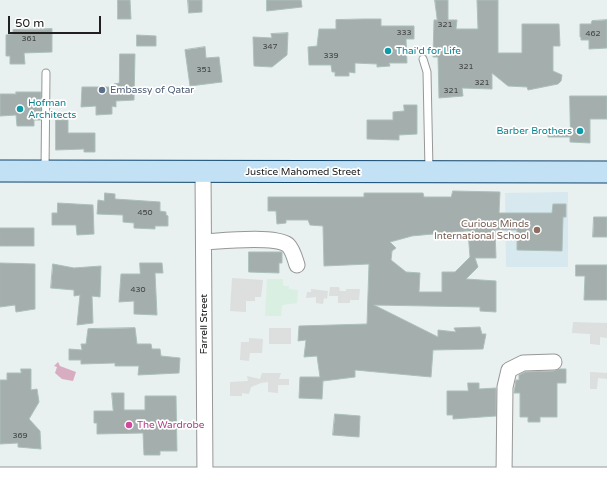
<!DOCTYPE html>
<html>
<head>
<meta charset="utf-8">
<style>
	body { margin:0 }
	#map { position:relative; width:607px; height:477px; overflow:hidden; background:#e8f0f0; font-family:"Varela Round",sans-serif }
	canvas { display:block }
	.scale { position:absolute; left:8px; top:16px; width:93px; height:18px; box-sizing:border-box; border:2px solid #202020; border-top:0; padding-left:5px; font-size:12px; line-height:14px; white-space:nowrap; color:#202020; -webkit-text-stroke:3px #fff; paint-order:stroke }
</style>
</head>
<body>
<div id="map">
<canvas width="607" height="477"></canvas>
<div class="scale">50 m</div>
</div>
<script>
const ctx = document.querySelector('canvas').getContext('2d');
ctx.lineJoin = 'round';
function fill(path, color) { ctx.fillStyle = color; ctx.fill(path, 'evenodd'); }
function trace(path, color, width, dash) { ctx.strokeStyle = color; ctx.lineWidth = width; ctx.lineCap = dash ? 'butt' : 'round'; ctx.setLineDash(dash || []); ctx.stroke(path); }
function drawText(font, color, halo, rows, align = 'center') {
  ctx.font = font + ' "Varela Round",sans-serif'; ctx.lineWidth = 3.5; ctx.setLineDash([]); ctx.textBaseline = 'middle'; ctx.strokeStyle = halo; ctx.fillStyle = color; for (const [text, x, y, turn = 0] of rows) {
    ctx.save(); ctx.translate(x, y); ctx.rotate((+turn || 0) * Math.PI / 180); ctx.textAlign = isNaN(turn) ? turn : align; if (halo) ctx.strokeText(text, 0, 0); ctx.fillText(text, 0, 0); ctx.restore();
  }
}
const residential = new Path2D(`
	M232 278 263 280 261 297H255V301H246V312L230 311Z
	M330 287H339L340 291H346V289H360L359 300H350V303H338V296H329Z
	M311 289 328 291 327 299 324 298 323 304 316 303V297L306 298 307 292H311Z
	M573 322 607 323V338L600 337V345L590 344V334L572 333Z
	M269 328H291V344H269Z
	M249 338 263 339 262 353H250L249 361 240 360 241 342H249Z
	M590 372 607 373V379L598 378 597 389H590Z
	M262 373H281L279 379H289V385H278V393L268 392V382L261 383 251 387 249 394 242 393V396H230V382L248 381 247 376 260 379Z`);
const commercial = new Path2D(`
	M267 279H283V286H289V289L298 290 297 303 282 305 281 316H265Z`);
const education = new Path2D(`
	M568 192V267H506L505 193Z`);
const water = new Path2D(`
	M58 362 60 366 76 372 73 381 62 379 55 373 57 367 54 366Z`);
const building = new Path2D(`
	M118 0H130L131 19H118Z
	M188 0H202V12L189 13Z
	M267 0H301L302 7 267 11Z
	M435 0H448V20H457L456 29H478L477 0H498V53H522V24H559L560 46H553V71L562 75 561 81 558 84 528 90 527 87 508 86 492 73V89L462 88 463 96 439 98 438 57H433L434 20H437Z
	M363 19H381V26H414V39H406L407 63H389L390 66 377 67V64L355 63V73L349 72V76H335V72H332L331 65H309L308 47 317 46 319 29H336V20Z
	M607 20V48L589 49V40H581V37H580V24H591L592 21Z
	M52 29V52L24 53 25 64H10V56H6V35L13 34V30Z
	M288 33 287 55 272 67 254 66 253 37 272 38 271 34Z
	M137 35 156 36V46H137Z
	M205 47 206 58 219 57 222 82 190 86 185 50Z
	M120 54H135L134 100 116 101V107L112 106V114L96 115V106L81 107 82 87H114V84L119 83Z
	M16 92H41V120H34V126H17L16 115 0 116V94H16Z
	M570 96H607V119H590V143L570 142V137H548V129L570 128Z
	M404 105H417V134L399 135V140L367 139V120H393V112L404 111Z
	M56 120H68V133H95V152H84V149L56 150Z
	M453 191 500 192 499 213H552L553 204H566V217H563L562 251 517 250V230H495L496 258H475L478 267 466 279 496 281V312L480 311V307L374 305 438 337V330L456 332 454 328 480 327 482 334H486L483 349 433 350 431 377 355 370V377L323 381 322 399 299 398 300 377H320L317 356 304 357 306 340 298 341 299 326 367 324 369 264 324 266 323 226 310 225 308 220H286V223L277 224 276 211H268V197H364V193H423L424 197H451ZM468 231 470 257 455 272H442V292H419L420 273 406 272 391 260 392 251 396 248 390 242 412 236Z
	M105 193 115 194V199L160 202V211L166 212V215L168 216V226H155V229L134 228V223L123 222V215L97 214 98 200 104 201Z
	M58 203 93 205 94 234 77 235 76 225H52V213H57Z
	M594 217H607V237H593Z
	M0 228H34V246H0Z
	M249 252H282V263H279V273L249 272Z
	M0 263 35 264V309L16 312 15 305 0 307Z
	M140 263H162L163 273H155L157 315 134 314V301L119 302 121 274H140Z
	M53 264 74 268 101 266 100 297 92 296 93 323 77 325 80 295 74 296V290L51 288Z
	M576 265H607V300H584L585 276H576Z
	M135 328 137 344H151L152 349H160L161 356 180 358 179 373 138 375 139 366H115V363L81 364V360H69V349L82 350 81 344H86L88 329Z
	M21 369H31V390L37 389 39 402 29 419 40 431 41 449 18 447V443L0 444V380H7V373H21Z
	M559 369H566V383H557V417H540V422H528V417H520V393H514L516 380H519V375L525 372 554 371Z
	M468 383H479V389L496 388V416L453 419V415H447V391H468Z
	M112 393H124V410H145V396H176L177 451H160V455H144L143 433 97 434V423H94V411H113Z
	M335 414 360 416 359 437 333 435Z`);
const service = new Path2D(`
	M423 59 427 72 429 170
	M45 170 46 73`);
const minor = new Path2D(`
	M203 171 205 477
	M204 242C222 241 274 235 288 245 293 250 295 259 297 265
	M0 475H607
	M504 475 505 387 509 370 523 363 554 362`);
const secondary = new Path2D(`
	M0 171 607 172`);
const markers = [
	[388,51,4,"#0f9aa8"],
	[102,90,4,"#5c6f8a"],
	[20,109,4,"#0f9aa8"],
	[580,131,4,"#0f9aa8"],
	[537,230,4,"#8d6e63"],
	[129,425,4,"#d1479c"]
];
const numberNames = [
	["321",445,25],
	["333",404,33],
	["462",593,34],
	["361",29,39],
	["347",270,47],
	["339",331,56],
	["321",466,67],
	["351",204,70],
	["321",482,83],
	["321",451,91],
	["450",145,213],
	["430",138,290],
	["369",20,436]
];
const cultureNames = [
	["Thai'd for Life",396,51],
	["Hofman",28,103],
	["Architects",28,115],
	["Barber Brothers",572,131,"right"]
];
const serviceNames = [
	["Embassy of Qatar",110,90]
];
const streetNames = [
	["Justice Mahomed Street",303,172],
	["Farrell Street",204,324,-90]
];
const educationNames = [
	["Curious Minds",529,224],
	["International School",529,236]
];
const hotelNames = [
	["The Wardrobe",137,425]
];
fill(residential, '#dddede');
fill(commercial, '#d9efe1');
fill(education, '#d8e8ef');
fill(water, '#d9adc1');
fill(building, '#a4aeac');
trace(building, '#abc0bb', 1);
trace(service, '#979797', 9);
trace(minor, '#979797', 17);
trace(secondary, '#10466f', 23);
trace(service, '#fff', 7);
trace(minor, '#fff', 15);
trace(secondary, '#c2e1f4', 21);
for (const [x, y, r, color] of markers) { const dot = new Path2D(); dot.arc(x, y, r, 0, 2 * Math.PI); ctx.fillStyle = color; ctx.fill(dot); trace(dot, '#fff', 1.5); }
drawText('8px', '#414443', null, numberNames);
drawText('10px', '#0d838f', '#fff', cultureNames, 'left');
drawText('10px', '#4e5e75', '#fff', serviceNames, 'left');
drawText('10px', '#202020', '#fff', streetNames);
drawText('10px', '#785e54', '#fff', educationNames, 'right');
drawText('10px', '#b23c85', '#fff', hotelNames, 'left');
</script>
</body>
</html>
